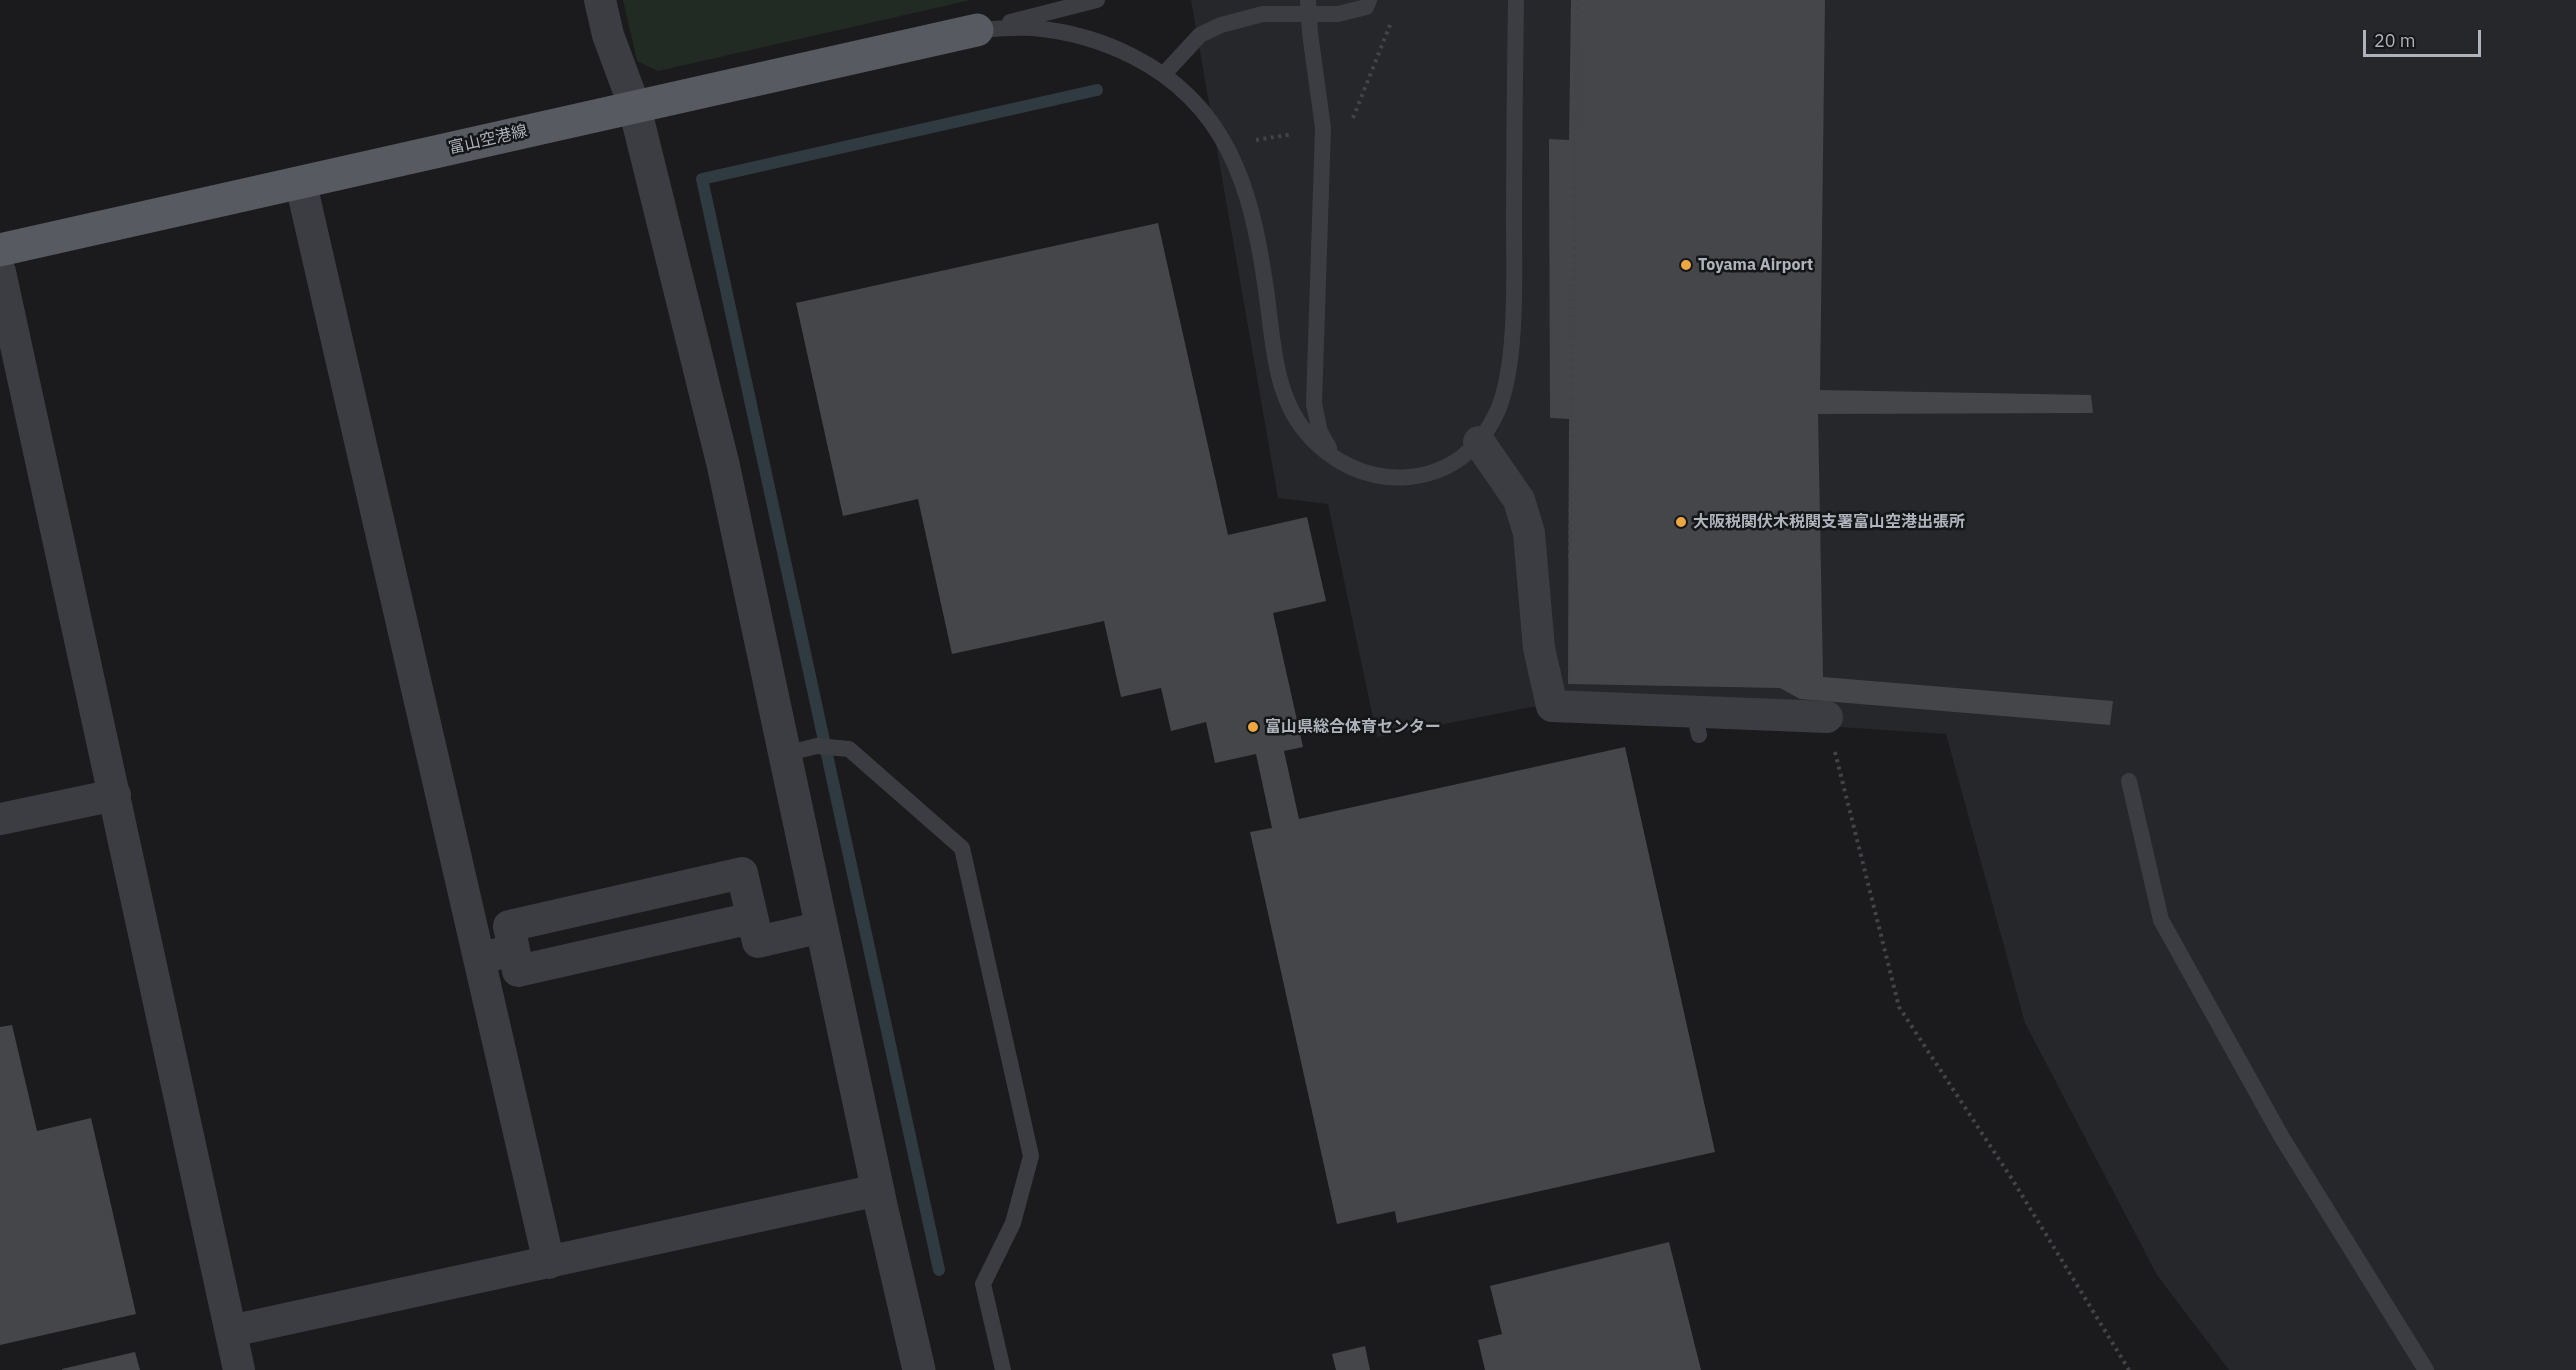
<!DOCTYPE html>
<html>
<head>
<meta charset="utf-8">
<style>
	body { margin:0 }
	#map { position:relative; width:2576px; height:1370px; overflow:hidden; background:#1b1b1d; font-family:"IBM Plex Sans",sans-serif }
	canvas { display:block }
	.scale { position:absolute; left:2363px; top:30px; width:118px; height:27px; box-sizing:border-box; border:3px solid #aeb3bc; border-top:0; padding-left:8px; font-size:18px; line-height:21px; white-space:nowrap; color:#aeb3bc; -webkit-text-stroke:4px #151618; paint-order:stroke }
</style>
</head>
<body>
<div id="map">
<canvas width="2576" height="1370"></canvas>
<div class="scale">20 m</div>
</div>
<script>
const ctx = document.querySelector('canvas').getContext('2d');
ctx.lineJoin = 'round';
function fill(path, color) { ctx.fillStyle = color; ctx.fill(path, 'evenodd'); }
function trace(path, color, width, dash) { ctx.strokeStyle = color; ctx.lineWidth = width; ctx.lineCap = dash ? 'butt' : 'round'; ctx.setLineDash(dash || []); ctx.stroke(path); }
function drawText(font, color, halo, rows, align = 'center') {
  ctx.font = font + ' "IBM Plex Sans","Noto Sans JP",sans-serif'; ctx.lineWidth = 5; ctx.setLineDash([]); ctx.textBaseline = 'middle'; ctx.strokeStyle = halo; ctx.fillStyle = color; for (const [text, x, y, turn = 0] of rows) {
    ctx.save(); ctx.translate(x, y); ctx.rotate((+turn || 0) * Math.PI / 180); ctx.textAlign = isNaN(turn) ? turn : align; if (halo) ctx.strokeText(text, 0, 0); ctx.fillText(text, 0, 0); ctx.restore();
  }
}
const built = new Path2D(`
	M1191 0H2576V1370H2229L2157 1275 2025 1023 1946 734 1532 707 1377 737 1328 504 1278 498Z`);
const green = new Path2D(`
	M623 0H971L658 71 637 61Z`);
const stream = new Path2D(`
	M939 1270 702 179 1097 90`);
const building = new Path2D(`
	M1571 0H1825L1820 390 2091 395 2093 413 1818 414 1823 677 2113 701 2110 725 1800 699 1780 688 1568 684 1569 419 1550 418 1549 139 1569 140Z
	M1158 223 1228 535 1307 517 1326 601 1273 613 1303 747 1284 751 1299 819 1625 747 1715 1152 1397 1223 1395 1211 1337 1224 1250 832 1272 828 1256 754 1215 763 1206 722 1171 731 1161 688 1121 697 1104 621 952 654 918 499 843 516 796 303Z
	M12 1025 37 1131 91 1118 136 1314 0 1345V1027Z
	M1669 1242 1701 1370H1485L1478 1340 1502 1334 1490 1286Z
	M1365 1346 1370 1370H1336L1332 1354Z
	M135 1352 140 1370H62V1369Z`);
const path = new Path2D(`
	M1353 118 1390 25
	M1256 140 1293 134
	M1570 557 1577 0
	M1835 752 1899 1007 2012 1179 2129 1370`);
const service = new Path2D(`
	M1308 0 1310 33 1323 128 1314 404 1320 432 1329 448
	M1010 22 1097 0
	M977 30C995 29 1014 27 1033 28 1068 31 1103 41 1134 57 1226 104 1251 186 1265 283 1273 332 1272 391 1305 431 1330 462 1369 481 1409 477 1451 473 1481 448 1498 410 1518 363 1514 270 1514 218 1514 145 1515 73 1516 0
	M1165 73 1200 35 1221 25 1263 14H1338L1366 7 1369 0
	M1694 712 1699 735
	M784 754 817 746 849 749 962 848 1031 1156 1013 1223 983 1284 1003 1370
	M2129 781 2161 920 2281 1136 2426 1370`);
const minor = new Path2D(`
	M600 0 608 35 634 105
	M301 184 549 1263
	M0 272 239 1370
	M1479 442 1519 500 1529 533 1539 648 1552 706 1827 717
	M0 819 115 795
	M514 950 518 971 752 918
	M481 958 514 950 509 926 742 873 758 942 822 927
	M231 1331 878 1190`);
const tertiary = new Path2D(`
	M634 105 723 464 882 1210 919 1370`);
const primary = new Path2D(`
	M0 250 977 30`);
const markers = [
	[1686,265,6,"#eda642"],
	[1681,522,6,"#eda642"],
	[1253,727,6,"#eda642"]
];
const streetNames = [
	["富山空港線",488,140,-13]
];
const poiNames = [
	["Toyama Airport",1698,265],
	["大阪税関伏木税関支署富山空港出張所",1693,522],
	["富山県総合体育センター",1265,727]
];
fill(built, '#26272a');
fill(green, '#222b23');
trace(stream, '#303b41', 12);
fill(building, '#45464a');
trace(path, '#424449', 4, [3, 4.5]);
trace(service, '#3c3d42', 16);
trace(minor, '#3c3d42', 32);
trace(tertiary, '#3c3d42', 33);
trace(primary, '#585a61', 33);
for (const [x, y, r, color] of markers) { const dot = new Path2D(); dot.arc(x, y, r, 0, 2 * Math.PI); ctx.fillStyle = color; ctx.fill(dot); trace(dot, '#151618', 2); }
drawText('16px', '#aeb3bc', '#151618', streetNames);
drawText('bold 16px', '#aeb3bc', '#151618', poiNames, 'left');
</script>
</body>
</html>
